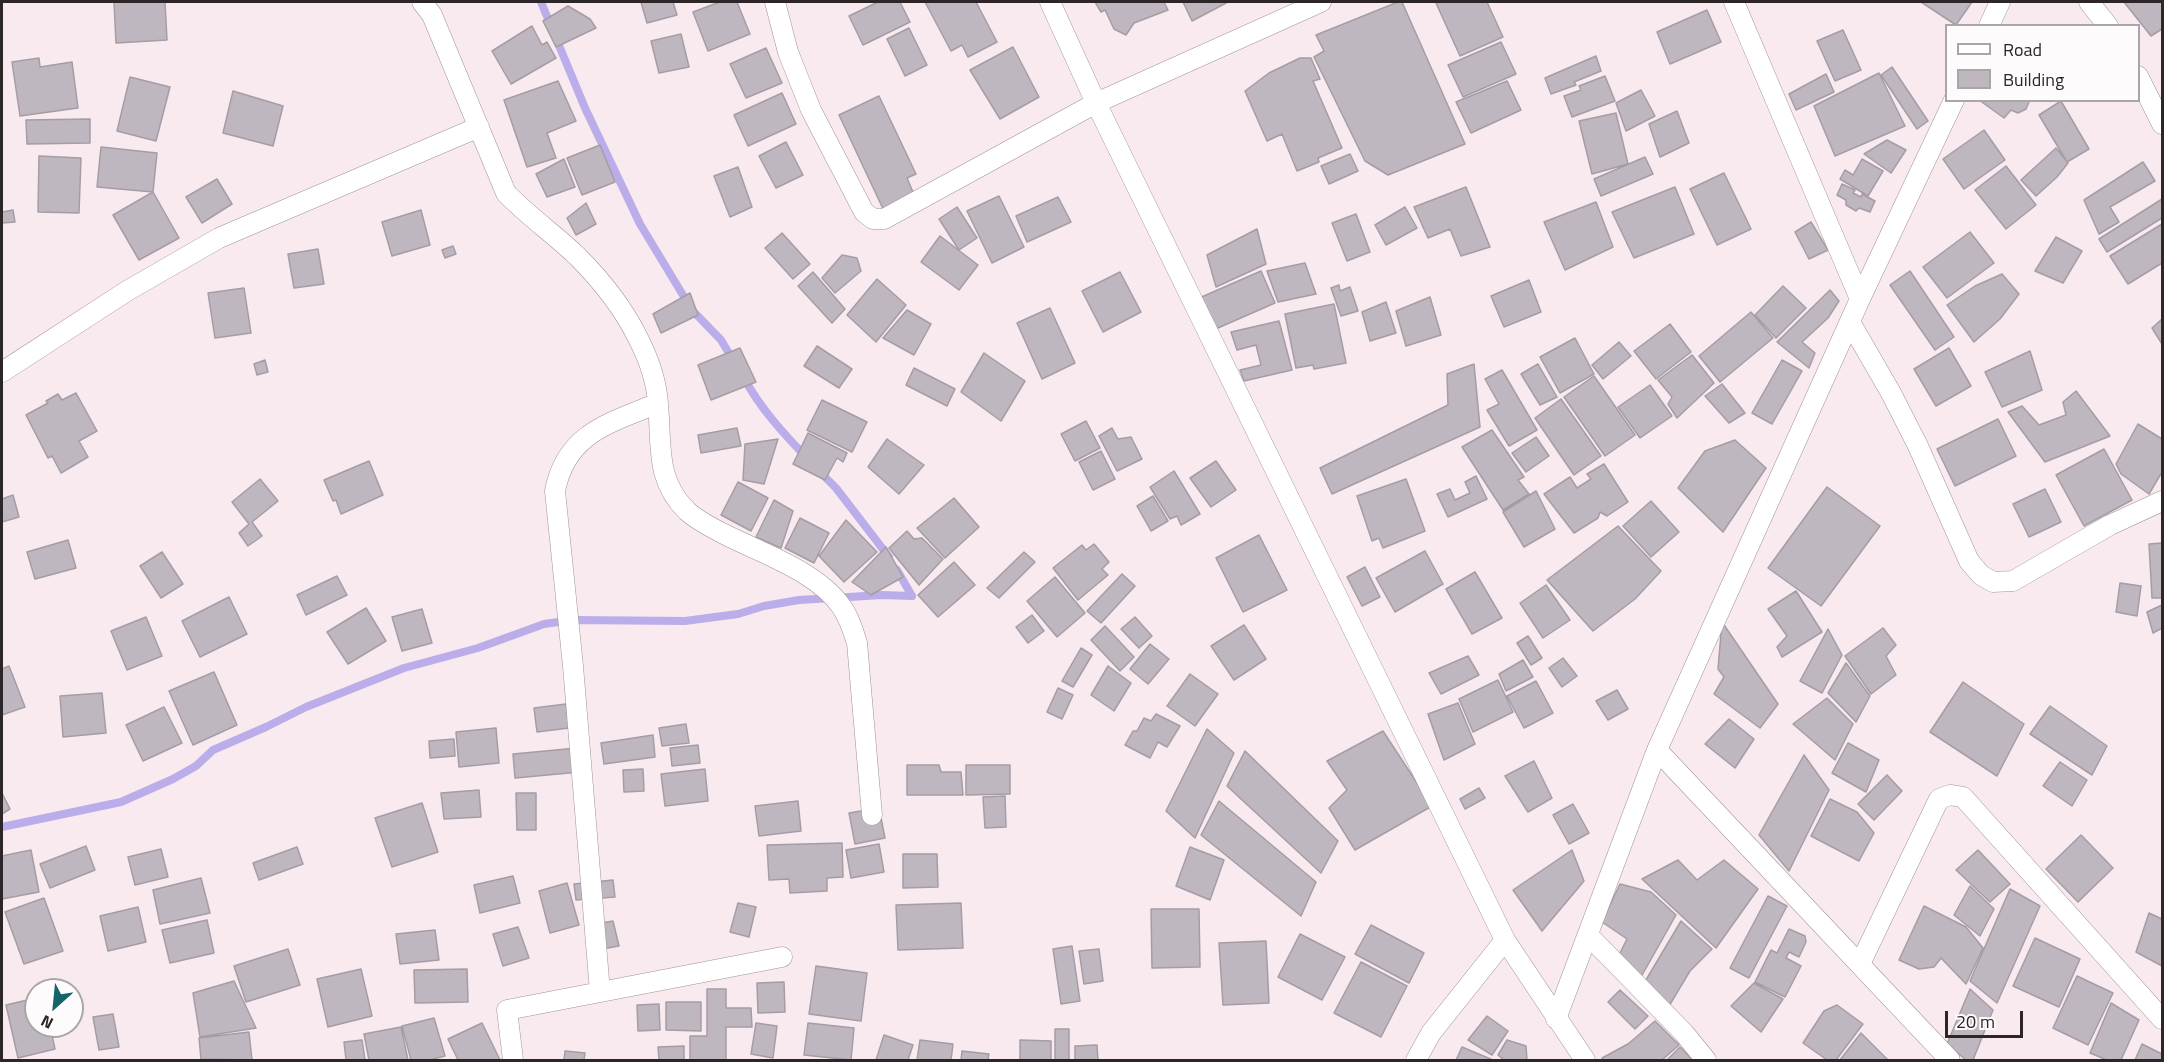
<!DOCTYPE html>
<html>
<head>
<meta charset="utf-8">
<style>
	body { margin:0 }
	#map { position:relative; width:2164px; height:1062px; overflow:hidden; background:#f8eaef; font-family:"Titillium Web",sans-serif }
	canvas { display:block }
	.frame { position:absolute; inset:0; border:3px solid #2c2628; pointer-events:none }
	.legend { position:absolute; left:1945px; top:24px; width:195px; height:78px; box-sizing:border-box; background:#fefbfc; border:2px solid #aaa6a7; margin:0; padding:8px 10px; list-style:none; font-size:18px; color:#2c2628 }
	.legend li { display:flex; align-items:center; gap:12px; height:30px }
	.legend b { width:30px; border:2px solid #aaa6a7 }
	.north { position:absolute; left:24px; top:978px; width:60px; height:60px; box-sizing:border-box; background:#fefbfc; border:2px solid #aaa6a7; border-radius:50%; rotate:207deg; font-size:16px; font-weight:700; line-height:24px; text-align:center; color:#2c2628 }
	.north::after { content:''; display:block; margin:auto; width:21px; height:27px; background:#146468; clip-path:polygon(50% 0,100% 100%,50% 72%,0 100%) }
	.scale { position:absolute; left:1945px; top:1011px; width:78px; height:27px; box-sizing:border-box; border:3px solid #2c2628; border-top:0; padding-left:8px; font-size:18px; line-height:21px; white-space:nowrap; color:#2c2628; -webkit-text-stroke:4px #fefbfc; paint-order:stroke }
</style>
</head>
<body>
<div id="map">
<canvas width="2164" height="1062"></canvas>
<div class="frame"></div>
<ul class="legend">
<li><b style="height:8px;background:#fff"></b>Road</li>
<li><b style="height:16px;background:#bfb7c0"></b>Building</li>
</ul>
<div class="north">N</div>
<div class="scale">20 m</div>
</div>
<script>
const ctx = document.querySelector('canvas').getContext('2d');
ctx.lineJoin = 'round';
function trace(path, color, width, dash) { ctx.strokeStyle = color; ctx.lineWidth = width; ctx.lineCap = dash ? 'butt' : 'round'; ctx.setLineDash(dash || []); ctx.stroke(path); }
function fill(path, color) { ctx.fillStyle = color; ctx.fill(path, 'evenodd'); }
const stream = new Path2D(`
	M541 2 585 108 640 224 692 310 721 340 733 360
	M744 378C760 408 784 434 807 458
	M819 471 836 488 889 557
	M897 570 912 596
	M2 827 121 802 173 779 196 766 213 750 266 727 306 707 404 668 478 648 544 624 573 620 685 621 738 614 764 606 799 600 882 595 912 596`);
const building = new Path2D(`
	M114 2H165L167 40 116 43Z
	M641 2H673L677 15 647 23Z
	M720 2H737L750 34 708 51 693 12Z
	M878 2H900L910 22 863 45 849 16Z
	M925 2H976L997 42 968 57 962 45 951 51Z
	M1095 2H1164L1168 10 1134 23 1126 35 1114 29 1105 10 1101 12Z
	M1183 2H1228L1192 21Z
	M1398 2H1402L1465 144 1388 175 1365 161 1314 57 1324 51 1316 35Z
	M1438 2H1487L1503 37 1460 56 1436 3Z
	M1921 2H1972L1956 25Z
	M2124 2H2162V29L2151 36Z
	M568 6 590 19 596 28 556 47 543 21Z
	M1707 10 1721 42 1670 64 1657 32Z
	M532 26 542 45 547 42 556 58 511 84 492 51Z
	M909 28 927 65 905 76 887 39Z
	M1843 30 1861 70 1835 81 1817 41Z
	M681 34 689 67 659 73 651 41Z
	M1501 42 1516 74 1463 97 1448 65Z
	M1013 47 1039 97 1000 119 970 70Z
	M766 48 782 83 746 98 730 64Z
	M1596 56 1601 71 1574 82 1576 85 1551 94 1545 78Z
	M39 58 40 67 72 62 78 108 20 116 12 62Z
	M1300 58H1311L1320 79 1313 81 1342 148 1318 158 1319 162 1297 171 1282 134 1267 141 1245 91 1269 73Z
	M1892 67 1928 121 1917 129 1881 75Z
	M1879 73 1905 126 1835 156 1814 106Z
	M1826 74 1834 92 1796 110 1789 94Z
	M1605 76 1615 101 1572 117 1564 96 1581 90 1579 86Z
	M130 77 170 87 156 141 117 131Z
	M558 81 576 121 547 133 556 158 527 167 504 100Z
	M1507 81 1521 110 1471 133 1456 102Z
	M1641 90 1655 116 1626 131 1616 103Z
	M233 91 283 106 273 146 223 133Z
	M782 93 796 124 748 146 734 115Z
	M879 96 916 174 907 178 916 199 885 213 839 115Z
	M1979 100H2028L2029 102 2026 109 2018 113 2011 110 2004 118Z
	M2061 101 2089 149 2067 162 2039 115Z
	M1677 111 1689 143 1660 157 1649 124Z
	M1616 113 1628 164 1592 174 1579 121Z
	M90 119V143L27 144 26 120Z
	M1984 130 2005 160 1964 189 1943 159Z
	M1887 140 1906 150 1891 173 1864 154Z
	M786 142 803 175 776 188 759 156Z
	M600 145 615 182 582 195 567 158Z
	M101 147 157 153 153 192 97 187Z
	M2056 148 2068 163 2057 177 2036 196 2021 180Z
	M1350 154 1358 171 1329 184 1321 166Z
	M39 156 81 158 79 213 38 212Z
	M1645 157 1653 174 1601 196 1594 179Z
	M564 159 575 187 547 197 536 174Z
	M1862 159 1883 171 1868 196 1840 179 1845 170 1853 175Z
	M2143 162 2155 181 2110 207 2119 222 2099 234 2084 200Z
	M2006 166 2036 205 2006 229 1975 190Z
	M738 167 752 207 730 217 714 176Z
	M1724 173 1751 229 1717 245 1690 189Z
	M217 179 232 204 202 223 186 197Z
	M1842 184 1855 190 1853 193 1861 197 1862 194 1875 201 1870 212 1859 208 1856 211 1846 205V200L1837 195Z
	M1466 187 1490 247 1461 256 1450 229 1428 238 1414 207Z
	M1675 187 1694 234 1634 258 1612 212Z
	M153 192 179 238 139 260 113 215Z
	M999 196 1024 247 992 263 967 211Z
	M1058 197 1071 222 1027 242 1016 216Z
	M2162 199V218L2107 252 2099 239Z
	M1596 202 1613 247 1565 270 1544 222Z
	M586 203 596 224 576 235 567 218Z
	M957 207 977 238 959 250 939 219Z
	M1405 207 1417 228 1386 245 1375 225Z
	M13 210 15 222 2 223V212Z
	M421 210 430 245 392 256 382 222Z
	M1356 214 1370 252 1347 261 1332 223Z
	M1811 222 1828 250 1809 259 1795 232Z
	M2162 224V263L2128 284 2110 256Z
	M1257 229 1266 264 1216 287 1207 255Z
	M1970 232 1994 263 1947 298 1923 267Z
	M782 233 810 264 793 279 765 248Z
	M940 236 978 265 959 290 921 262Z
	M2056 237 2082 251 2063 283 2035 271Z
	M453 246 456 254 445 258 442 250Z
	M318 249 324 284 294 288 288 254Z
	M842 255 857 258 861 271 835 293 822 278Z
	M1305 263 1316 294 1278 302 1267 271Z
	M1261 271 1275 303 1211 331 1197 299Z
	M1910 271 1954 337 1935 350 1890 285Z
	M813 272 845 309 832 323 798 286Z
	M1120 272 1141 312 1103 332 1082 291Z
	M2002 274 2019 294 2000 319 1974 342 1947 305 1975 286Z
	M877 279 906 305 876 342 847 315Z
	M1529 280 1541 312 1504 327 1491 296Z
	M1339 285 1340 291 1350 287 1358 311 1341 316 1331 288Z
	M1783 286 1806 308 1776 338 1755 315Z
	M244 288 251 333 215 338 208 293Z
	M1830 290 1839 301 1828 318 1802 342 1815 353 1809 368 1777 342Z
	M690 293 698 315 661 333 653 314Z
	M1430 297 1441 335 1406 346 1396 311Z
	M1386 302 1396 333 1370 341 1362 312Z
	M1334 304 1346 363 1314 369 1313 365 1296 368 1285 314Z
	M1050 308 1075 363 1042 379 1017 323Z
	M907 310 931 324 914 355 883 338Z
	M1751 312 1773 338 1720 382 1699 356Z
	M2162 319V344L2152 328Z
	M1279 321 1292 370 1244 381 1240 370 1261 365 1256 345 1237 350 1231 332Z
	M1670 324 1691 352 1656 379 1634 351Z
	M1575 338 1594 374 1560 393 1540 357Z
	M1619 342 1631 356 1603 379 1592 365Z
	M817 346 852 369 839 388 804 366Z
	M740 348 756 382 711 400 698 365Z
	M1949 348 1971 386 1936 406 1914 369Z
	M2030 351 2042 390 2002 407 1985 372Z
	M984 353 1025 381 1001 421 961 392Z
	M1692 355 1714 383 1677 418 1668 404 1672 397 1658 380Z
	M265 360 268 372 257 375 254 364Z
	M1782 360 1802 371 1772 424 1752 413Z
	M1474 364 1480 427 1332 494 1320 468 1448 405 1447 374Z
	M1538 364 1557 397 1540 405 1521 374Z
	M914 368 955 389 947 406 906 385Z
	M1502 370 1537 430 1509 446 1487 410 1499 404 1485 379Z
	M1594 376 1635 435 1605 456 1564 397Z
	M1722 384 1745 413 1729 423 1705 396Z
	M1650 385 1672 416 1640 438 1618 407Z
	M2076 391 2110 436 2045 462 2008 412 2022 406 2039 425 2066 415 2063 402Z
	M76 393 97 431 79 441 88 457 61 473 52 456 48 458 26 415 48 403 46 401 58 394 62 400Z
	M1561 399 1601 456 1574 475 1535 418Z
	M822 400 867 422 852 452 807 430Z
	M1998 419 2016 456 1955 486 1937 449Z
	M1086 421 1100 448 1075 461 1061 434Z
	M2138 424 2162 439V472L2149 494 2121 474 2116 464Z
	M737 428 741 446 701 453 698 435Z
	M1112 428 1118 439 1131 437 1142 459 1117 471 1099 436Z
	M1492 430 1524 477 1518 480 1529 494 1503 510 1462 447Z
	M808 433 847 453 843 462 837 458 825 480 793 464Z
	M1536 437 1549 456 1526 472 1512 453Z
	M778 439 764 484 743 480 745 444Z
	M887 439 924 465 899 494 868 467Z
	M1735 440 1766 468 1723 532 1678 488 1705 451Z
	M2104 449 2132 500 2084 526 2056 475Z
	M1101 451 1115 479 1093 490 1079 462Z
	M369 461 383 495 341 514 336 500 333 501 324 480Z
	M1216 461 1236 490 1211 507 1190 478Z
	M1604 464 1628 502 1607 516 1600 512 1598 518 1574 533 1544 494 1570 477 1577 488 1591 479 1587 474Z
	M1174 471 1200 514 1181 525 1177 516 1170 519 1150 487Z
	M1476 476 1487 499 1448 517 1437 494 1450 489 1455 500 1470 493 1465 482Z
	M260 479 278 501 252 522 262 536 248 546 239 533 249 524 232 502Z
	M1406 479 1425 531 1383 548 1379 538 1372 541 1357 496Z
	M738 482 768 498 751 531 721 515Z
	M1827 487 1880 526 1821 606 1768 568Z
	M2045 489 2061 522 2029 537 2013 504Z
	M1536 491 1555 529 1524 547 1503 512Z
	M13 495 19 517 2 522V499Z
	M1153 496 1168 521 1151 531 1137 506Z
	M954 498 979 527 945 558 917 528Z
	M774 500 793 511 781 548 756 537Z
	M1651 501 1679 532 1651 557 1623 526Z
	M800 518 829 533 814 563 785 548Z
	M846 520 877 552 844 582 819 556Z
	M1618 526 1661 571 1635 599 1593 631 1547 580Z
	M907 531 914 539 922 538 943 559 919 585 889 548Z
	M1259 535 1287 590 1243 612 1216 558Z
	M68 540 76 568 35 579 27 552Z
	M2162 543V598H2152L2149 544Z
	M1094 544 1109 562 1102 569 1108 575 1078 600 1053 568 1082 545 1086 550Z
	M886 547 903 577 871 595 852 582Z
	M1425 551 1443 584 1395 612 1376 578Z
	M162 552 183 584 161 598 140 566Z
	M1024 552 1035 562 999 598 987 588Z
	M954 562 975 585 938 617 918 595Z
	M1365 567 1380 597 1362 606 1347 577Z
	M1475 572 1502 618 1472 634 1446 589Z
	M1122 574 1135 586 1101 623 1087 611Z
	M337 576 347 595 306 615 297 595Z
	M1055 577 1085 613 1057 637 1027 601Z
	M2120 583 2141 586 2137 616 2116 612Z
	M1546 585 1570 620 1543 638 1520 603Z
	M1796 591 1822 632 1782 657 1777 647 1787 636 1768 609Z
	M229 597 247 634 200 657 182 621Z
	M2162 605V628L2153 633 2147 612Z
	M366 608 386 641 348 664 327 632Z
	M422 609 432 643 402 651 392 617Z
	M1032 615 1044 631 1028 643 1016 627Z
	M146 617 162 656 127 670 111 631Z
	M1135 617 1152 636 1139 648 1121 629Z
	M1722 622 1778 704 1760 728 1714 694 1724 677 1718 669Z
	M1244 625 1266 659 1234 680 1211 646Z
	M1105 626 1134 657 1120 671 1091 640Z
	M1883 628 1896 645 1886 656 1896 675 1871 694 1845 656Z
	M1828 629 1842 655 1822 693 1800 681Z
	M1528 636 1542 658 1531 665 1517 643Z
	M1150 644 1169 659 1148 684 1130 669Z
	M1081 648 1092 655 1073 687 1062 681Z
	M1468 656 1479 675 1441 694 1429 673Z
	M1563 658 1577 676 1562 687 1549 668Z
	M1523 660 1533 677 1506 691 1499 674Z
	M1846 663 1870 696 1856 722 1828 693Z
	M9 666 25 707 2 715V669Z
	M1108 666 1131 683 1114 711 1091 695Z
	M214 672 237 725 193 745 169 691Z
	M1190 674 1218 694 1195 726 1167 706Z
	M1498 680 1513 712 1473 732 1459 699Z
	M1536 681 1553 713 1524 728 1507 696Z
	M1963 682 2024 724 1997 776 1930 732Z
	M1058 688 1073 695 1062 719 1047 712Z
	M1617 690 1628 709 1608 720 1596 701Z
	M102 693 106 733 63 737 60 696Z
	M1827 698 1853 724 1835 760 1793 724Z
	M1458 703 1475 744 1444 760 1428 714Z
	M566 704 569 728 537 732 534 708Z
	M2050 706 2107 746 2092 775 2030 734Z
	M164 707 182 743 143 761 126 725Z
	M1156 714 1180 726 1167 747 1158 742 1150 758 1125 745 1133 731H1137L1144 718 1151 721Z
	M1729 719 1754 739 1735 768 1705 744Z
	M686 724 689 743 662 746 659 728Z
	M496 728 499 763 459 767 456 732Z
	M1207 729 1234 753 1195 838 1166 811Z
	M1383 731 1432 806 1355 850 1329 808 1347 790 1327 761Z
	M653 735 655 757 604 764 601 743Z
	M454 739 455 756 430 758 429 741Z
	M1848 743 1879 760 1866 792 1832 773Z
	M698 745 700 763 672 766 670 748Z
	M588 747 591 771 515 778 513 754Z
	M1245 751 1338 841 1321 873 1227 786Z
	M1804 755 1829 790 1789 871 1759 835Z
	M1534 761 1552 798 1528 812 1505 776Z
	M2060 762 2087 780 2072 806 2043 786Z
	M907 765H939L941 772H961L963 795H907Z
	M966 765H1010V794L966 795Z
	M643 769 644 791 624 792 623 770Z
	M705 769 708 801 665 806 661 774Z
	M1887 775 1902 791 1874 820 1858 804Z
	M1479 788 1485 798 1465 809 1460 799Z
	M479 790 481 817 444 819 441 793Z
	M2 793 10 809 2 814Z
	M516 793H536V830H517Z
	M1005 796 1006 827 985 828 983 797Z
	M1830 799 1857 812 1874 833 1859 861 1811 836Z
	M798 801 801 831 759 836 755 806Z
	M1219 801 1316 882 1301 916 1201 835Z
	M422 803 438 852 392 867 375 818Z
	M1573 804 1589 833 1569 844 1553 815Z
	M879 808 885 838 855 844 849 813Z
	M2081 835 2113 868 2078 902 2046 869Z
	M842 843 843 877 827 878V891L790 893 789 879 769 880 767 845Z
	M879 844 884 872 851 878 846 850Z
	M86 846 95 870 50 888 40 864Z
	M297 847 303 864 259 880 253 863Z
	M1190 847 1224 860 1210 900 1176 886Z
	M161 849 168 877 135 885 128 857Z
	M31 850 39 892 2 899V856Z
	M1572 850 1584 881 1542 931 1513 890Z
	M1978 850 2010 884 1990 902 1956 870Z
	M903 854H937L938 887 903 888Z
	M1678 860 1697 880 1724 860 1758 889 1716 948 1642 879Z
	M513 876 520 903 480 913 474 885Z
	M201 878 210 913 160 924 153 890Z
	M613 880 615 897 576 900 574 884Z
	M567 883 579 925 550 933 539 891Z
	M1620 884 1651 892 1676 915 1641 977 1617 959 1627 939 1602 922Z
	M1970 886 1994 909 1980 936 1954 915Z
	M2010 889 2040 906 1997 1003 1970 981Z
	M1768 896 1787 906 1749 978 1730 968Z
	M44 898 63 951 24 964 5 912Z
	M738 903 756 907 749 937 730 932Z
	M961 903 963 948 898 950 896 905Z
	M1924 906 1966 927 1983 948 1966 984 1941 958 1934 967 1919 969 1899 960Z
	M138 907 146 942 108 951 100 916Z
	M1151 909H1199L1200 967 1152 968Z
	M2149 913 2162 919V966L2136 952Z
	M207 920 214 953 170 963 162 930Z
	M613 921 619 946 591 951 585 926Z
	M1681 921 1712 949 1690 971 1669 1006 1643 985Z
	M1371 925 1424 953 1409 983 1355 954Z
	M518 927 529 958 503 966 493 934Z
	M1789 929 1805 936 1806 942 1799 957 1789 952 1786 958 1801 966 1785 997 1755 982 1771 950 1777 953Z
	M435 930 439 960 400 964 396 934Z
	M1300 934 1345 957 1322 1000 1278 977Z
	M2035 938 2080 959 2059 1007 2013 986Z
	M1266 941 1269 1003 1223 1005 1219 943Z
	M1072 946 1080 1001 1061 1004 1053 949Z
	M288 949 300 985 246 1002 234 966Z
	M1099 949 1103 981 1084 984 1079 951Z
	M1361 962 1407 986 1381 1037 1334 1013Z
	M816 966 867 973 861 1021 809 1014Z
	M361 969 372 1016 328 1027 317 979Z
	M467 969 468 1002 415 1003 414 970Z
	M2077 976 2113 993 2088 1045 2053 1028Z
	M234 981 256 1028 200 1037 193 993Z
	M784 982 785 1012 758 1013 757 983Z
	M1754 983 1783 999 1761 1032 1731 1006Z
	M707 989H726V1008H751L752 1027H726V1060H690V1036H707Z
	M1970 989 1993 1010 1973 1060H1966L1947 1044Z
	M1620 990 1648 1016 1635 1029 1608 1002Z
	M36 998V1026H50L55 1049 18 1058 6 1005Z
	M666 1002H701V1031L666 1030Z
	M2111 1003 2139 1020 2121 1060H2107L2090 1053Z
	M659 1004 660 1030 638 1031 637 1005Z
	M1837 1005 1863 1024 1836 1060H1827L1803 1043 1824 1011Z
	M113 1014 119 1047 99 1050 93 1017Z
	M1487 1016 1508 1031 1492 1055 1468 1040Z
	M434 1018 445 1056 429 1060H411L402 1026Z
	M1655 1021 1679 1045 1662 1060H1603L1602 1058 1628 1044Z
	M482 1023 500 1060H458L448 1039Z
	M756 1023 777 1026 773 1058 751 1054Z
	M808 1023 854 1028 851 1060 804 1055Z
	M401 1027 408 1060H369L364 1034Z
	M1055 1029H1069V1060H1055Z
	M249 1032 252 1060 201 1059 199 1038Z
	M1861 1033 1888 1060H1840Z
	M884 1035 913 1045 908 1060H876Z
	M362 1040 365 1060H346L344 1042Z
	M920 1040 953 1044 951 1060H917Z
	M1020 1040 1051 1041V1060H1020Z
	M1507 1040 1526 1046 1527 1060H1504L1498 1055Z
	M2142 1044 2162 1054V1060H2135Z
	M1097 1045 1098 1060H1075V1046Z
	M684 1046V1060H659L658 1047Z
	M1462 1047 1493 1060H1456Z
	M1680 1047 1693 1060H1667Z
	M565 1051 585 1053 584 1060H564Z
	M962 1051 989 1054 988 1060H961Z`);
const minor = new Path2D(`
	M422 2 432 15 506 193C528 216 554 234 577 256 601 280 624 309 639 340 649 360 657 382 658 405 662 445 655 480 687 511 699 522 716 530 730 537 765 554 818 573 841 606 849 617 853 630 857 643L872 815
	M775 2 788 52 811 110 864 212 873 219H884L1096 103 1321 2
	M1050 2 1096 103 1505 940 1585 1060
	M1734 2 1860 299
	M2089 2 2108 26
	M1989 26 2000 2
	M2138 76 2162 124
	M1850 322 1891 393 1918 446 1969 561 1981 575 1993 582 2013 581 2110 525 2162 501
	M2 372 127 291 219 238 479 127
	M1657 750 1950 1060
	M1588 935 1684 1033 1706 1060
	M1860 964 1939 799 1950 795 1963 797 2162 1019
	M600 992 573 666 555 491C566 433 610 423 658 403
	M1556 1019 1657 750 1860 299 1954 100
	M513 1060 507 1010 782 957
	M1416 1060 1431 1033 1505 940`);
trace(stream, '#baade9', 8);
fill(building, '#bfb7c0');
trace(building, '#a59ca5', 1.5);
trace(minor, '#a09397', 21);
trace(minor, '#fff', 20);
</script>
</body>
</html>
